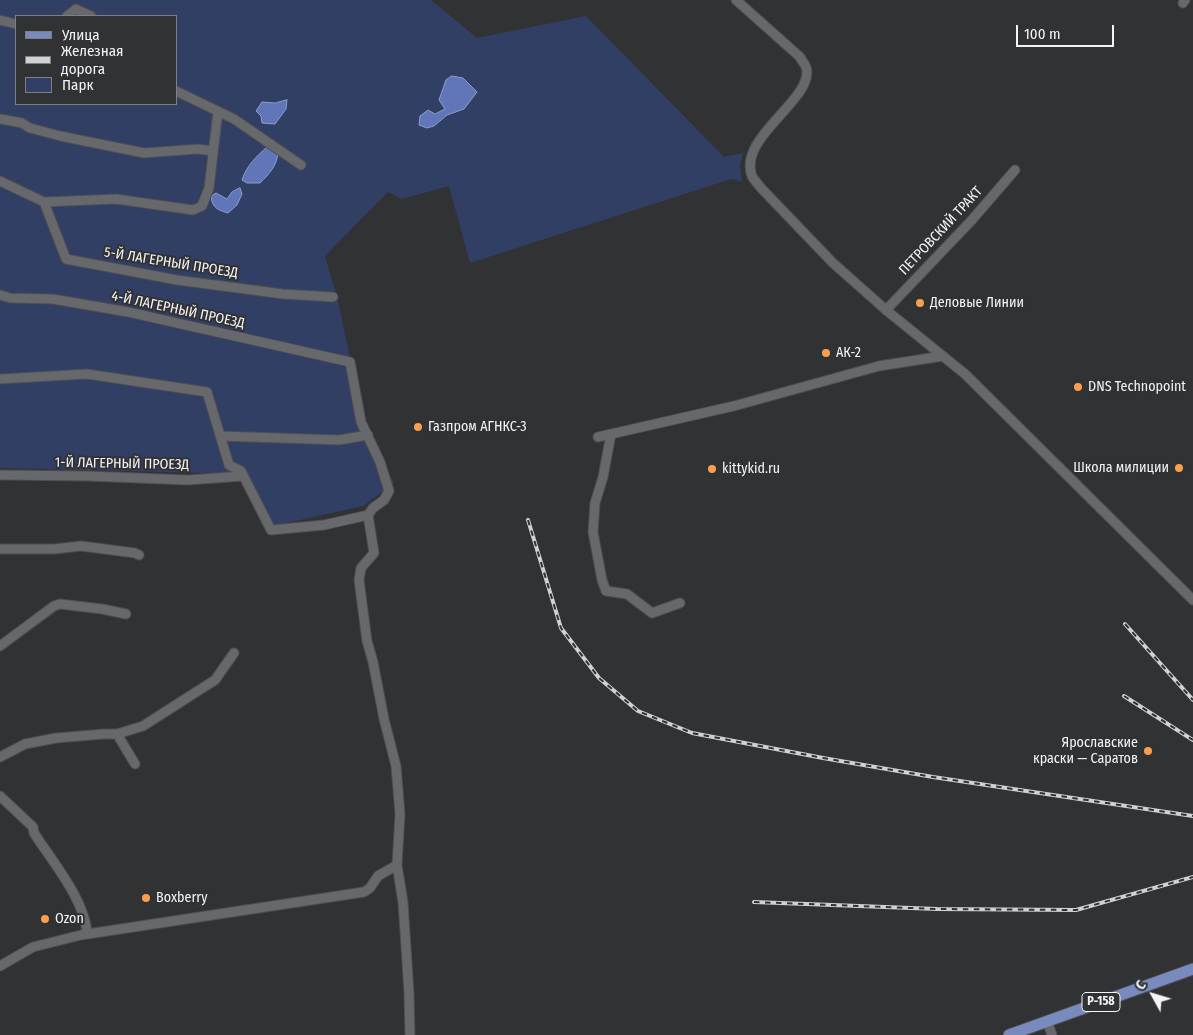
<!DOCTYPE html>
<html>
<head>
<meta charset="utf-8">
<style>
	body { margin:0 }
	#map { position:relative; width:1193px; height:1035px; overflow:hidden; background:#313234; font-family:"Fira Sans Condensed",sans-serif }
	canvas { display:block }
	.legend { position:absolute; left:15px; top:15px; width:162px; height:90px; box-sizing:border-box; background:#313234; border:1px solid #7f8082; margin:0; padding:6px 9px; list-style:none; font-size:15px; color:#f4f4f6 }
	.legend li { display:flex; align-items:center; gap:10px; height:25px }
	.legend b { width:25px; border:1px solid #7f8082 }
	.north { position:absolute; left:1128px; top:970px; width:50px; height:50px; -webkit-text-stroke:4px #313234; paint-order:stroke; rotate:309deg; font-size:14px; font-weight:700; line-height:20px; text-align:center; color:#f4f4f6 }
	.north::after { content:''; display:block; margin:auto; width:18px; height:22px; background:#f4f4f6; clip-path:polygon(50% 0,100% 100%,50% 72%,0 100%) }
	.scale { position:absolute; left:1016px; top:25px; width:98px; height:22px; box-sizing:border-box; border:2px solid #f4f4f6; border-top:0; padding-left:6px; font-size:15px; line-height:18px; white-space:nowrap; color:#f4f4f6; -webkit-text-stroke:4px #313234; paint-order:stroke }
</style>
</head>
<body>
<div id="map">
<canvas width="1193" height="1035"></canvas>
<ul class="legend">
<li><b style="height:6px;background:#788abe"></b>Улица</li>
<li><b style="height:6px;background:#d0d1d3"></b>Железная дорога</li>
<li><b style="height:14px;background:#323f65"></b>Парк</li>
</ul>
<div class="north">С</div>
<div class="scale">100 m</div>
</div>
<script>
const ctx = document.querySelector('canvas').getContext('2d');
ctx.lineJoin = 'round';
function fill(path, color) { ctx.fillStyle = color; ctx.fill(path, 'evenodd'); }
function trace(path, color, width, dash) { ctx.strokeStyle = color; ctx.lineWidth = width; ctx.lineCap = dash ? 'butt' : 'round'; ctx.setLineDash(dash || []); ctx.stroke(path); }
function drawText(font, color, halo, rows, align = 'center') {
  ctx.font = font + ' "Fira Sans Condensed",sans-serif'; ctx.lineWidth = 4; ctx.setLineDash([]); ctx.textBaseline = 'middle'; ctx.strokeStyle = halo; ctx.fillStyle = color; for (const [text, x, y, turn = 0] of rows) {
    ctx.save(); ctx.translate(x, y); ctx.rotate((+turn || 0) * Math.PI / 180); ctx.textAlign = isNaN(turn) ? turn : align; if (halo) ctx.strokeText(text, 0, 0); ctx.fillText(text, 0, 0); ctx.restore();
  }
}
const green = new Path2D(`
	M0 0H431L477 38 586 16 724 157 743 153 740 165 742 182 731 179 470 263 449 186 402 199 388 192 325 256 338 301 363 419 394 483 363 506 264 528 248 474 0 468ZM16 16H176V104H16Z`);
const water = new Path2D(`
	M452 76 463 78 477 92 464 109 447 115 434 126 427 128 419 125 420 116 428 110 435 114 445 109 439 100 446 80Z
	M287 100 286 109 275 124 262 123 261 116 256 111 262 102 275 103Z
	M267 147 278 151C278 165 269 174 260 183H247L242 180C247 165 256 157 267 147Z
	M240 188 242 194 237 205 228 213C218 210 212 208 211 196L216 193 227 199 232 192Z`);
const minor = new Path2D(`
	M736 0 800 57C801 60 805 64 806 67 816 98 737 137 752 176 754 180 758 184 761 188L833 263 886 310 965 374 1193 600
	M1183 3 1185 0
	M67 16 76 9 91 16
	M0 20 16 24
	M176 91 234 119 301 165
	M0 119 22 123 30 128 60 136 144 153 198 149 213 151
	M0 181 44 202 116 199 193 210 202 206 209 188 218 111
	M44 202 66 259 177 280 283 294 333 297
	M0 295 10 298 53 299 128 312 350 362 361 422 380 462 389 491 384 500 373 508 368 515 324 525 271 530 241 471 229 465 207 392 87 374 0 379
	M886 310 971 221 1015 170
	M611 434 603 477 595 503 593 532 602 580 606 591 627 594 652 613 680 603
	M220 436 339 440 368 435
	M598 437 734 406 879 366 943 356
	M0 475 88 476 188 480 243 476
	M368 515 374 553 361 568 359 580 367 641 373 662 384 719 396 766 400 814 397 865 403 902 409 993 410 1035
	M0 549H54L81 546 135 553 139 555
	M0 646 54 606 60 604 102 609 126 614
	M117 734 135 764
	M0 757 25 744 56 738 104 734H117L143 726 215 680 234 653
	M0 796 33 827 34 833C52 861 85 900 87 933
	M0 966 33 947 81 935 364 892 370 888 378 876 397 865
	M1047 1021 1052 1035`);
const major = new Path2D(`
	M1009 1035 1193 969`);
const rail = new Path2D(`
	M528 520 561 628 599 678 638 711 692 733 823 758 933 777 1193 816
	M1125 624 1193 700
	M1124 696 1193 740
	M754 902 937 909 1076 910 1193 877`);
const markers = [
	[920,303,5,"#fa9f50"],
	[826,353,5,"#fa9f50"],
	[1078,387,5,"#fa9f50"],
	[418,427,5,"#fa9f50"],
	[1179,468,5,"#fa9f50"],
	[712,469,5,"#fa9f50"],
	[1148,751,5,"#fa9f50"],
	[146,898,5,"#fa9f50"],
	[45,919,5,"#fa9f50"]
];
const shields = [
	[1101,1002,38]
];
const shieldNames = [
	["Р-158",1101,1002]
];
const streetNames = [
	["ПЕТРОВСКИЙ ТРАКТ",941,231,-47],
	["5-Й ЛАГЕРНЫЙ ПРОЕЗД",171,263,9],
	["4-Й ЛАГЕРНЫЙ ПРОЕЗД",178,310,12],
	["1-Й ЛАГЕРНЫЙ ПРОЕЗД",122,464,1]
];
const poiNames = [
	["Деловые Линии",930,303],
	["АК-2",836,353],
	["DNS Technopoint",1088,387],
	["Газпром АГНКС-3",428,427],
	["Школа милиции",1169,468,"right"],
	["kittykid.ru",722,469],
	["Ярославские",1138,743,"right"],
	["краски — Саратов",1138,759,"right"],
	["Boxberry",156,898],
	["Ozon",55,919]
];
fill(green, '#323f65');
fill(water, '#6076b8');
trace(water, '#8c9ccb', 1);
trace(minor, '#4e4e50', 11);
trace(major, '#4e4e50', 13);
trace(minor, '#67686b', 9);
trace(major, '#788abe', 11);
trace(rail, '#d0d1d3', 4);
trace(rail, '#313234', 2, [5.5]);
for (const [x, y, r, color] of markers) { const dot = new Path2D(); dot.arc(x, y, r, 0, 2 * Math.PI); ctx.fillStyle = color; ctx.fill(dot); trace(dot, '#313234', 2); }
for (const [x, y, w] of shields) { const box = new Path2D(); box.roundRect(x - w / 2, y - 9.5, w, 19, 4); ctx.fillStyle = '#313234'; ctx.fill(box); trace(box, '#f4f4f6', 1); }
drawText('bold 12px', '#f4f4f6', null, shieldNames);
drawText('14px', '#f4f4f6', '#313234', streetNames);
drawText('14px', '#f4f4f6', '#313234', poiNames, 'left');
</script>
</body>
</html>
